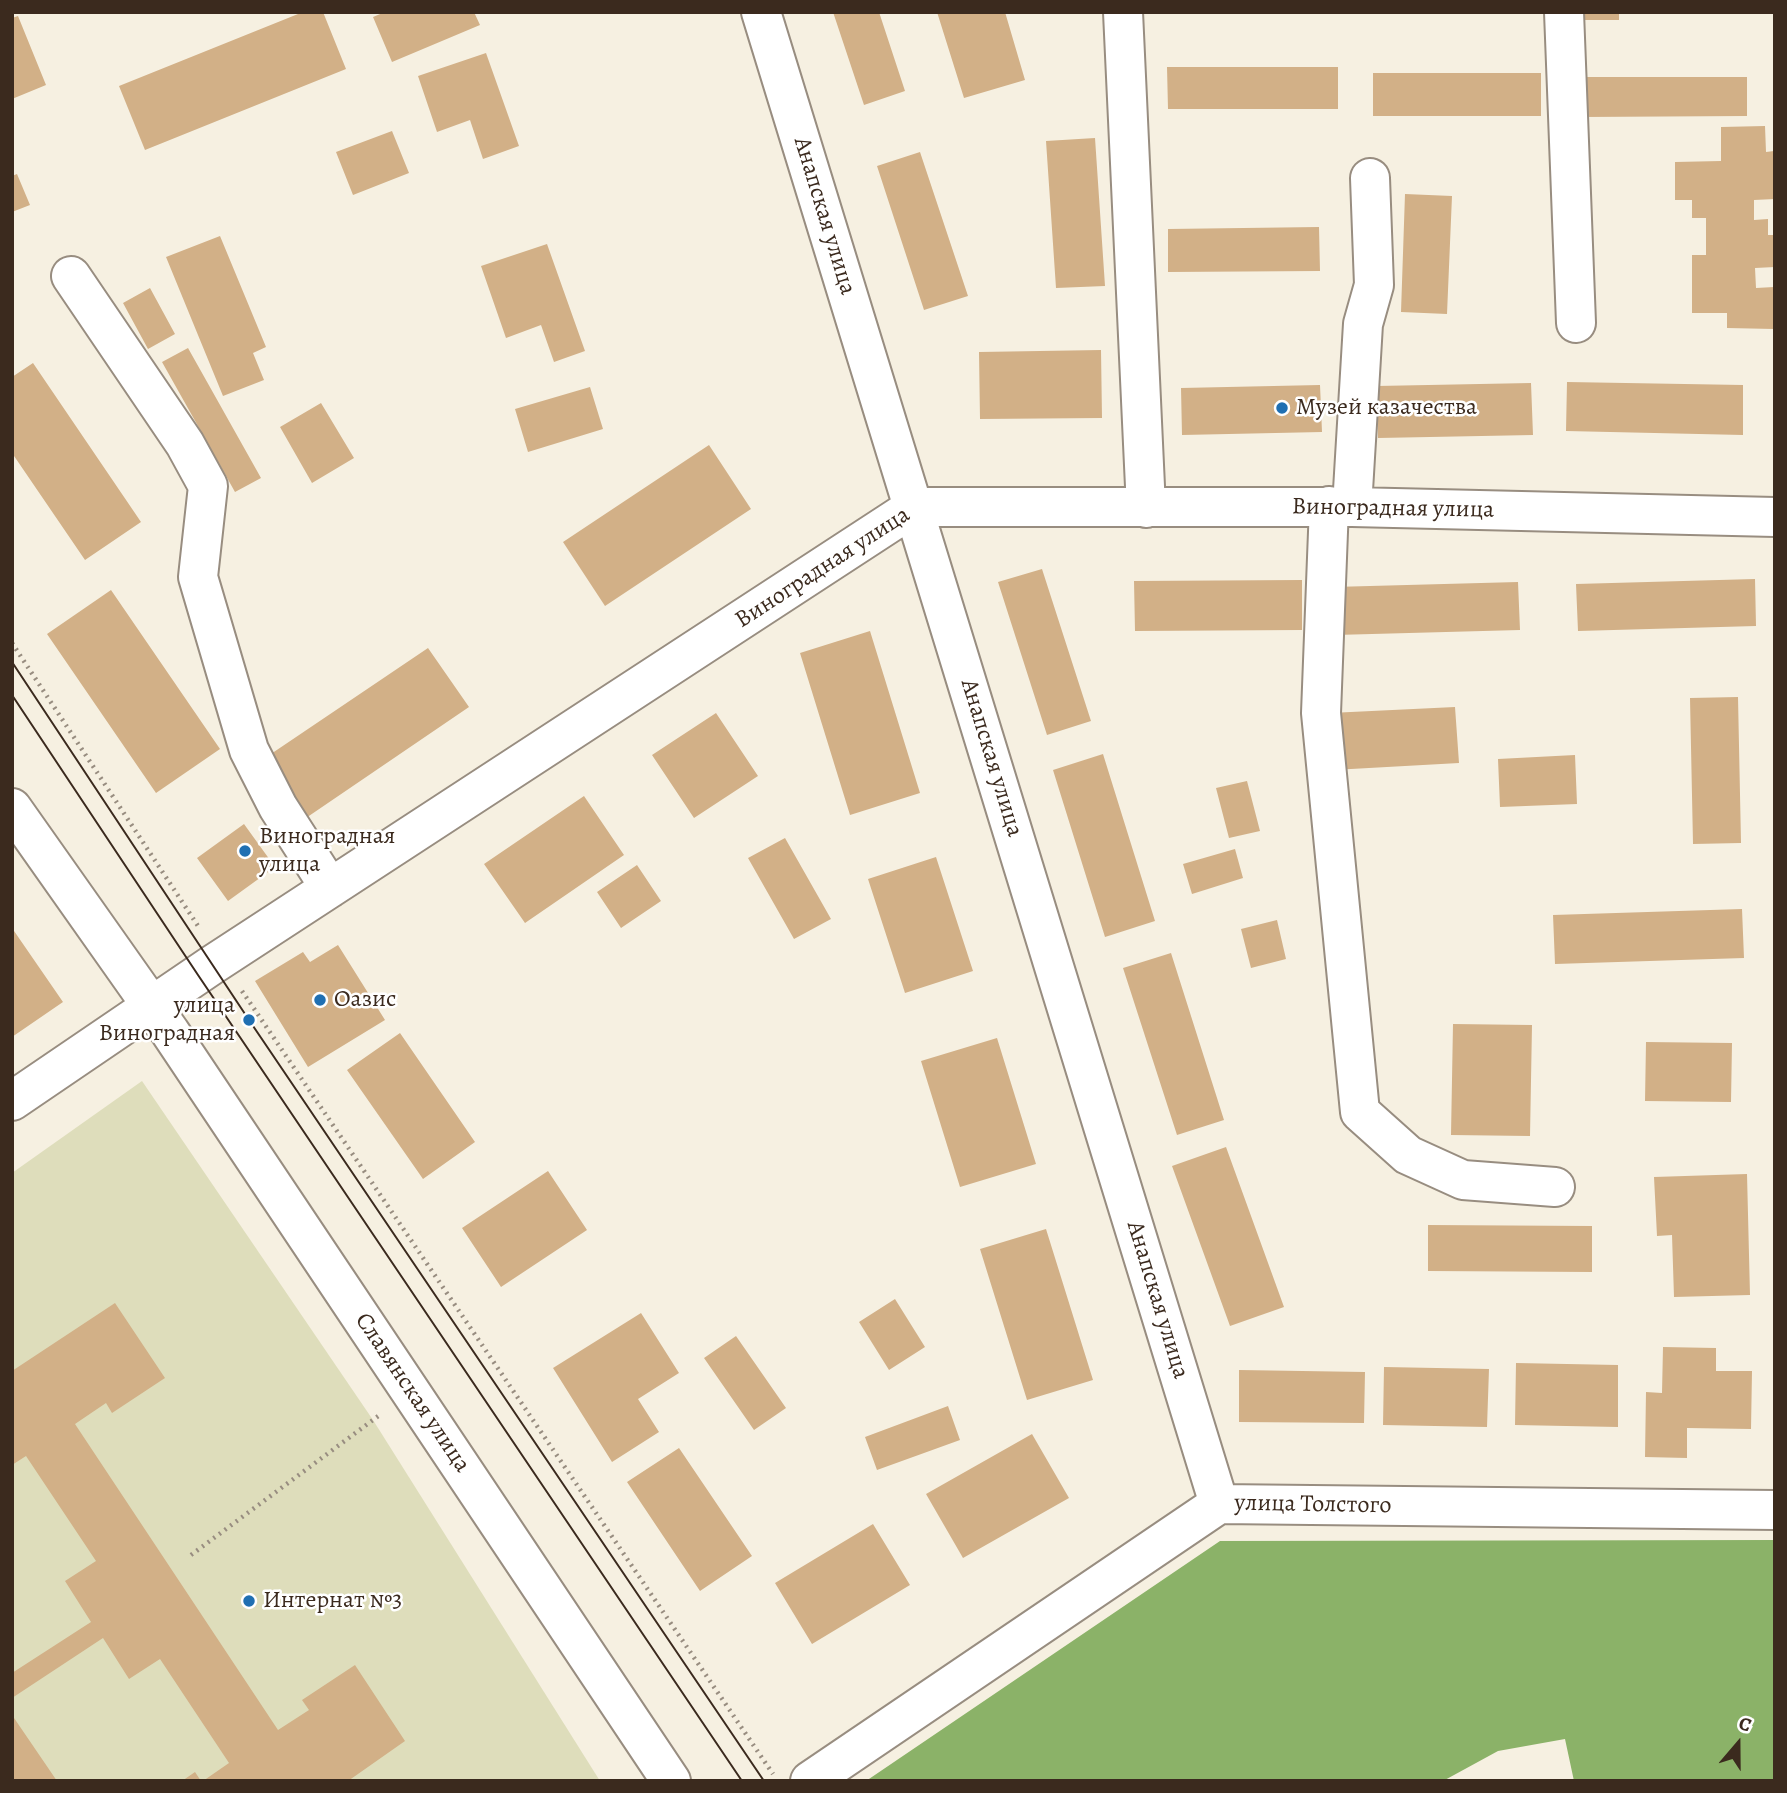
<!DOCTYPE html>
<html>
<head>
<meta charset="utf-8">
<style>
	body { margin:0 }
	#map { position:relative; width:1787px; height:1793px; overflow:hidden; background:#f6f0e1; font-family:Alegreya,serif }
	canvas { display:block }
	.frame { position:absolute; inset:0; border:14px solid #3b2a1e; pointer-events:none }
	.north { position:absolute; left:1703px; top:1709px; width:70px; height:70px; -webkit-text-stroke:5px #fff; paint-order:stroke; rotate:20deg; font-size:19px; font-weight:700; line-height:28px; text-align:center; color:#3b2a1e }
	.north::after { content:''; display:block; margin:auto; width:24px; height:32px; background:#3b2a1e; clip-path:polygon(50% 0,100% 100%,50% 72%,0 100%) }
</style>
</head>
<body>
<div id="map">
<canvas width="1787" height="1793"></canvas>
<div class="frame"></div>
<div class="north">С</div>
</div>
<script>
const ctx = document.querySelector('canvas').getContext('2d');
ctx.lineJoin = 'round';
function fill(path, color) { ctx.fillStyle = color; ctx.fill(path, 'evenodd'); }
function trace(path, color, width, dash) { ctx.strokeStyle = color; ctx.lineWidth = width; ctx.lineCap = dash ? 'butt' : 'round'; ctx.setLineDash(dash || []); ctx.stroke(path); }
function drawText(font, color, halo, rows, align = 'center') {
  ctx.font = font + ' Alegreya,serif'; ctx.lineWidth = 5; ctx.setLineDash([]); ctx.textBaseline = 'middle'; ctx.strokeStyle = halo; ctx.fillStyle = color; for (const [text, x, y, turn = 0] of rows) {
    ctx.save(); ctx.translate(x, y); ctx.rotate((+turn || 0) * Math.PI / 180); ctx.textAlign = isNaN(turn) ? turn : align; if (halo) ctx.strokeText(text, 0, 0); ctx.fillText(text, 0, 0); ctx.restore();
  }
}
const built = new Path2D(`
	M142 1081 373 1420 600 1781H12V1173Z`);
const forest = new Path2D(`
	M1775 1540V1781H1574L1565 1739 1498 1751 1443 1781H866L1220 1541Z`);
const building = new Path2D(`
	M303 12H323L346 69 145 150 119 86Z
	M385 12H474L480 25 392 62 373 17Z
	M833 12H879L905 91 864 105Z
	M937 12H1005L1025 80 964 98Z
	M1580 12H1619V20H1580Z
	M18 16 46 85 12 99V18Z
	M486 53 519 146 483 159 470 120 437 132 418 76Z
	M1167 67H1338V109H1168Z
	M1373 73H1541V116H1373Z
	M1582 77H1747V116L1582 117Z
	M1765 126 1766 152 1774 151 1775 199 1754 200V220L1768 219V235H1774L1775 267 1755 268 1756 288 1774 287V329L1727 328V313H1692V255H1706V218H1692V200H1675V162L1721 161V127Z
	M392 131 409 173 353 195 336 152Z
	M1095 138 1105 286 1056 288 1046 141Z
	M920 152 968 296 924 310 877 166Z
	M17 174 30 205 12 212V176Z
	M1405 194 1452 196 1447 314 1401 312Z
	M1319 227 1320 271 1168 272V229Z
	M220 236 266 347 253 353 264 380 223 396 166 257Z
	M547 244 585 351 554 362 541 325 506 338 481 266Z
	M150 288 175 334 148 349 123 303Z
	M188 348 261 478 235 492 162 362Z
	M1101 350 1102 418 980 419 979 352Z
	M33 363 141 522 85 560 12 453V377Z
	M1567 382 1743 385V435L1566 431Z
	M1531 383 1533 435 1378 438 1377 386Z
	M1320 385 1322 432 1182 435 1181 388Z
	M590 387 603 429 528 452 515 409Z
	M321 403 354 458 312 483 280 427Z
	M709 445 751 509 605 606 563 542Z
	M1042 569 1091 721 1047 735 998 582Z
	M1755 579 1756 626 1578 631 1576 584Z
	M1302 580V630L1135 631 1134 581Z
	M1518 582 1520 630 1335 635 1333 587Z
	M111 590 220 749 156 793 47 634Z
	M870 631 920 793 850 815 800 653Z
	M428 648 469 707 303 820 262 760Z
	M1738 697 1741 843 1693 844 1690 698Z
	M1455 707 1459 763 1333 770 1330 713Z
	M716 713 758 776 694 818 652 755Z
	M1103 754 1155 921 1105 937 1053 770Z
	M1575 755 1577 804 1500 807 1498 759Z
	M1247 781 1260 831 1229 838 1216 788Z
	M584 796 624 855 525 923 484 864Z
	M244 824 275 867 228 901 197 858Z
	M785 838 831 919 794 939 748 858Z
	M1235 849 1243 878 1192 894 1183 864Z
	M936 857 973 971 905 993 868 879Z
	M637 865 661 901 621 928 597 892Z
	M1742 909 1744 958 1555 964 1553 915Z
	M1277 920 1286 959 1251 968 1241 929Z
	M12 928 63 1002 12 1037Z
	M338 945 385 1020 308 1067 255 981 303 952 310 962Z
	M1171 953 1224 1120 1177 1135 1123 968Z
	M1453 1024 1532 1025 1530 1136 1451 1135Z
	M400 1033 475 1142 423 1179 347 1070Z
	M997 1038 1036 1164 960 1187 921 1061Z
	M1646 1042 1732 1043 1731 1102 1645 1101Z
	M1226 1147 1284 1307 1230 1326 1172 1166Z
	M548 1171 587 1230 501 1287 462 1228Z
	M1747 1174 1750 1295 1674 1297 1672 1235 1657 1236 1654 1177Z
	M1428 1225 1592 1226V1272L1428 1271Z
	M1046 1229 1093 1380 1027 1400 980 1249Z
	M895 1299 925 1347 889 1370 859 1322Z
	M115 1303 165 1378 112 1413 106 1403 75 1424 278 1730 309 1710 302 1700 355 1665 405 1741 348 1781H203L229 1763 160 1659 129 1679 103 1638 12 1698V1673L91 1622 65 1581 96 1561 26 1456 12 1465V1371Z
	M641 1313 679 1373 638 1399 659 1432 612 1462 553 1368Z
	M736 1336 786 1408 754 1430 704 1358Z
	M1663 1347 1716 1348V1371H1752L1751 1429 1687 1428V1458L1645 1457 1646 1392 1662 1393Z
	M1516 1363 1618 1365V1427L1515 1425Z
	M1384 1367 1489 1369 1487 1427 1383 1425Z
	M1239 1370 1365 1372 1364 1423 1239 1422Z
	M948 1406 960 1440 877 1470 865 1437Z
	M1032 1434 1069 1498 963 1558 926 1494Z
	M679 1448 752 1556 700 1591 627 1482Z
	M873 1524 910 1585 812 1644 775 1583Z
	M12 1715 57 1781H12Z
	M195 1772 201 1781H182Z`);
const path = new Path2D(`
	M12 643 200 929
	M242 991 773 1774
	M191 1555 381 1414`);
const minor = new Path2D(`
	M761 12 1219 1504
	M1123 12 1146 508
	M1564 12 1576 323
	M71 276 185 444 208 486 198 577 249 750 278 807 330 888
	M1329 506 1321 713 1360 1112 1408 1155 1463 1180 1555 1187
	M1352 507 1363 324 1374 285 1370 178
	M12 808 170 1032 671 1781
	M12 1101 212 965 914 507H1352L1775 517
	M810 1781 1219 1504 1775 1510`);
const tram = new Path2D(`
	M12 662 249 1020 764 1781
	M12 695 198 975 742 1781`);
const markers = [
	[1282,408,7,"#1f6fb2"],
	[245,851,7,"#1f6fb2"],
	[320,1000,7,"#1f6fb2"],
	[249,1020,7,"#1f6fb2"],
	[249,1601,7,"#1f6fb2"]
];
const streetNames = [
	["Анапская улица",824,216,73],
	["Виноградная улица",1393,509,1],
	["Виноградная улица",823,568,-33],
	["Анапская улица",991,758,73],
	["Анапская улица",1157,1300,73],
	["Славянская улица",412,1393,56],
	["улица Толстого",1313,1505,1]
];
const poiNames = [
	["Музей казачества",1296,408],
	["Виноградная",259,837],
	["улица",259,865],
	["Оазис",334,1000],
	["улица",235,1006,"right"],
	["Виноградная",235,1034,"right"],
	["Интернат №3",263,1601]
];
fill(built, '#deddbb');
fill(forest, '#8bb268');
fill(building, '#d2b087');
trace(minor, '#988d80', 42);
trace(path, '#988d80', 4.5, [2, 5]);
trace(minor, '#fff', 38);
trace(tram, '#3b2a1e', 2);
for (const [x, y, r, color] of markers) { const dot = new Path2D(); dot.arc(x, y, r, 0, 2 * Math.PI); ctx.fillStyle = color; ctx.fill(dot); trace(dot, '#fff', 2.5); }
drawText('24px', '#3b2a1e', '#fff', streetNames);
drawText('24px', '#3b2a1e', '#fff', poiNames, 'left');
</script>
</body>
</html>
